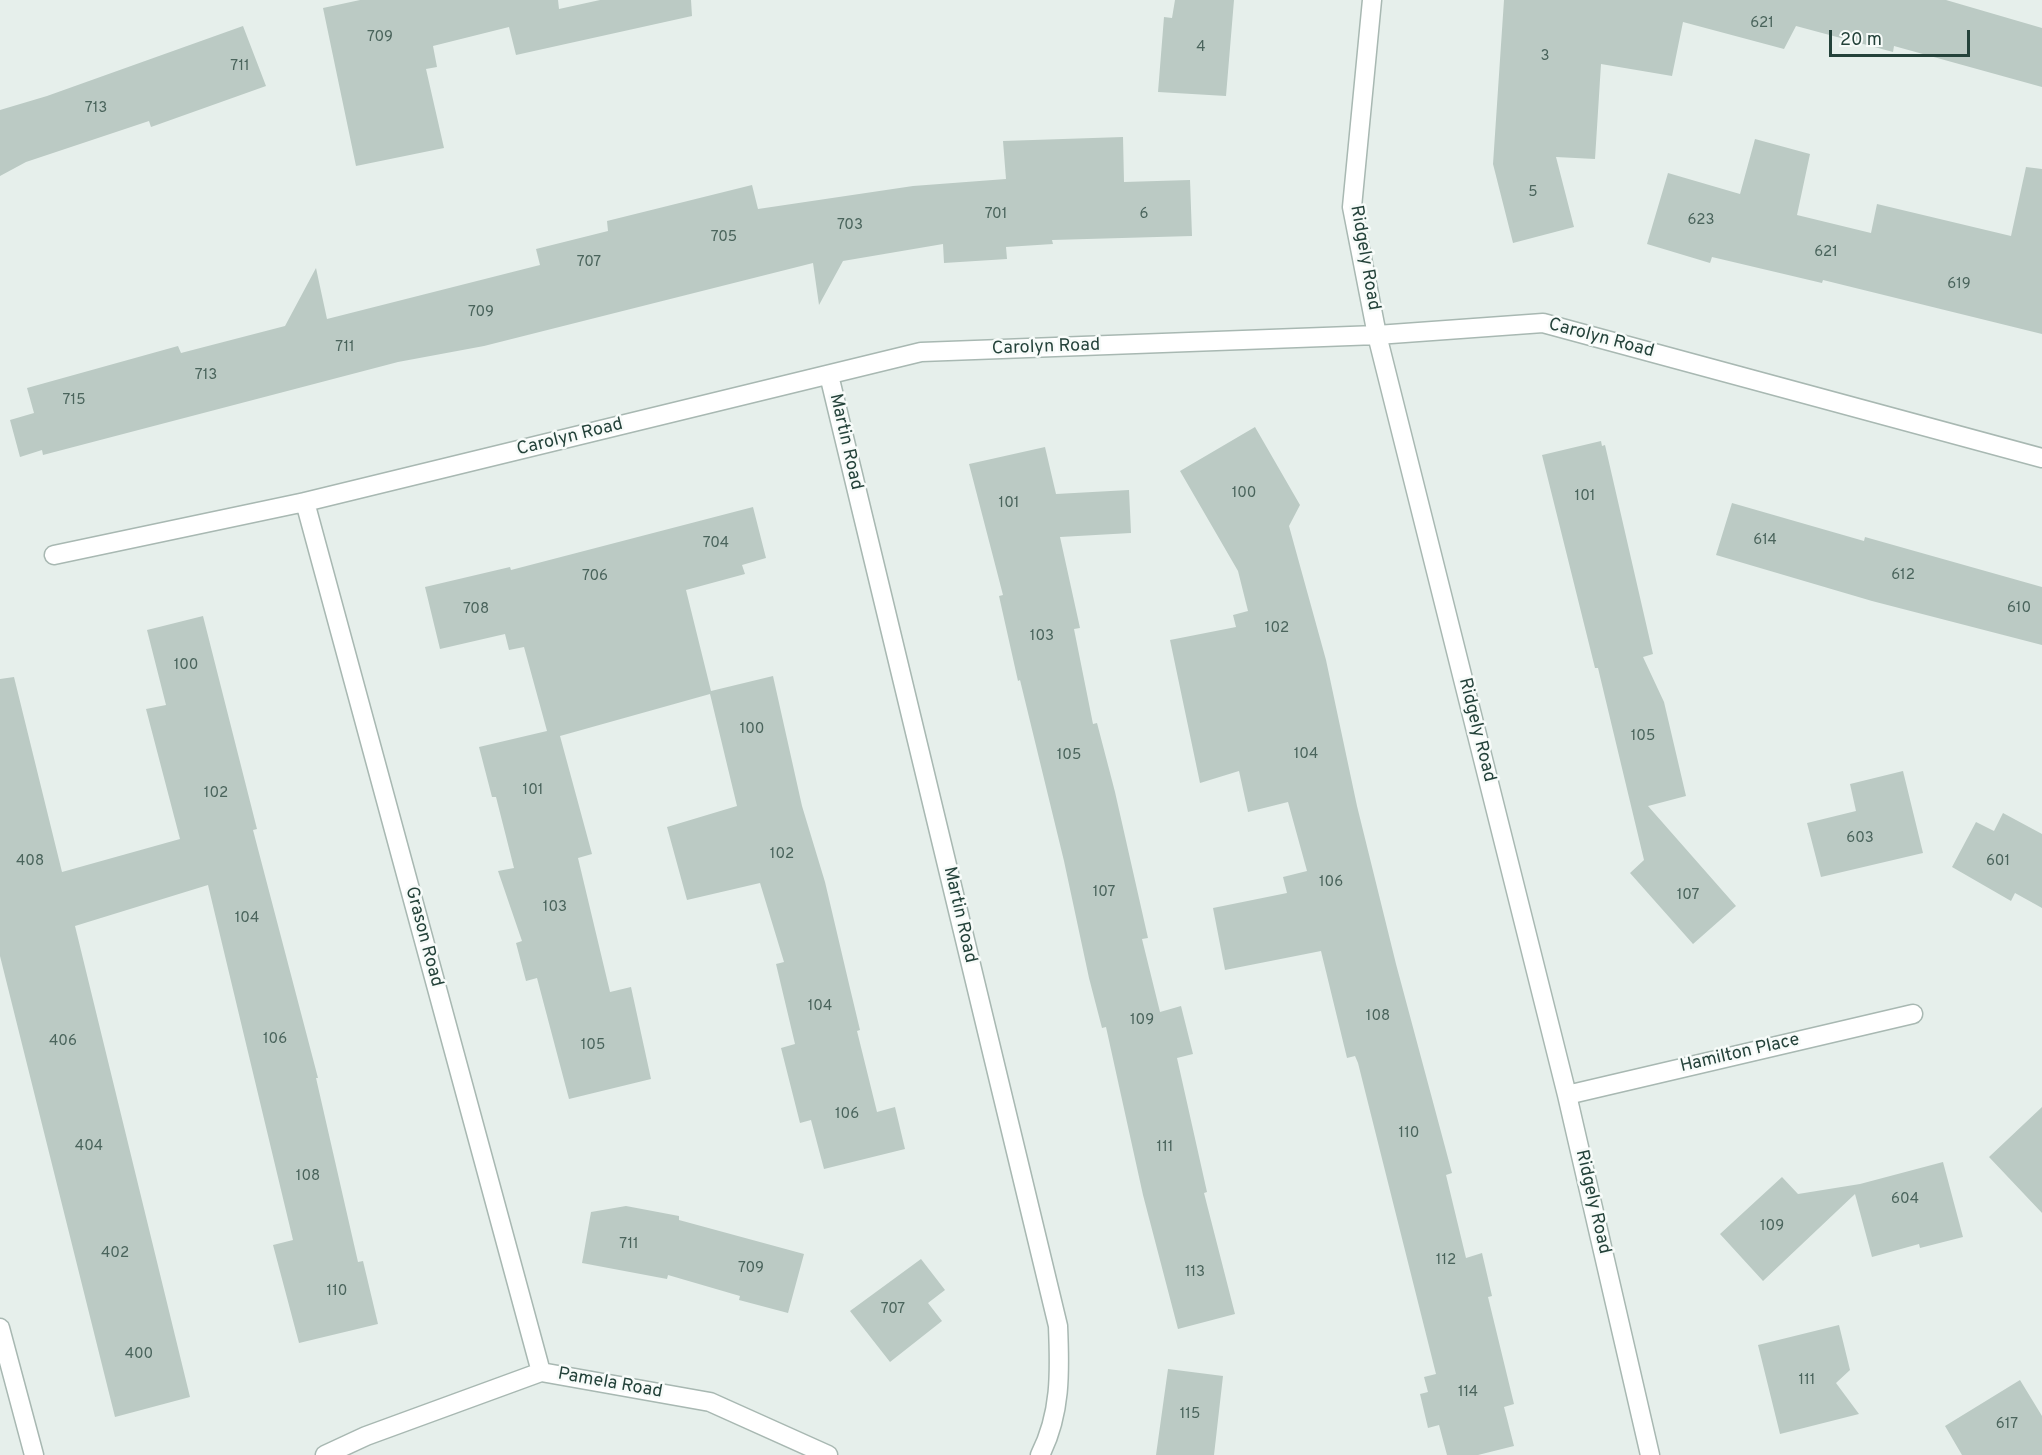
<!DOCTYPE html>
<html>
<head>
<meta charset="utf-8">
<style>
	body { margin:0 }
	#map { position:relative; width:2042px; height:1455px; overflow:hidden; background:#e6efeb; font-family:Overpass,sans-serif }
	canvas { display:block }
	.scale { position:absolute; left:1829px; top:30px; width:141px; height:27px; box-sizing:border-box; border:3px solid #24423a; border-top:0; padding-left:8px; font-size:18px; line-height:21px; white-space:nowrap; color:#24423a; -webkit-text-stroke:4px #f7fbf9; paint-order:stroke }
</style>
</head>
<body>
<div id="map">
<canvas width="2042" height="1455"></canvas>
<div class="scale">20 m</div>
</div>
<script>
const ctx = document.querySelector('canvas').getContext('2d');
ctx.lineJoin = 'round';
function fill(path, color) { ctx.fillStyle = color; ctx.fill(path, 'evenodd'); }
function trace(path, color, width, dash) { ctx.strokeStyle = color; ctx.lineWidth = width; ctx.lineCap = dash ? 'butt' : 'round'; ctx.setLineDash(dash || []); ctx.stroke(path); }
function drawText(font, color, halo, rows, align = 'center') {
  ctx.font = font + ' Overpass,sans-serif'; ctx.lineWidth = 5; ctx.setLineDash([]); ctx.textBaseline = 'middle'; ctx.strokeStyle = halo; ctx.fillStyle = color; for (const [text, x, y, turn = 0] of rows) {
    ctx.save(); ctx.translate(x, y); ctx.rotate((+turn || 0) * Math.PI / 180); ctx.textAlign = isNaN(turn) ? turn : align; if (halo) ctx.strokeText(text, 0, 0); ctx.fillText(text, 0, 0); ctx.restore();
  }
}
const building = new Path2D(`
	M360 0H558L559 9 600 0H691L692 16 516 55 509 27 433 46 437 67 426 69 444 148 356 166 323 8Z
	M1175 0H1234L1226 96 1158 92 1164 17 1172 18Z
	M1504 0H1946L2042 28V87L1894 46 1893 52 1796 26 1784 49 1683 22 1672 76 1601 64 1595 159 1556 157 1574 227 1513 243 1493 164Z
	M243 26 266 86 151 127 149 121 26 162 0 176V110L47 96Z
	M1123 137 1124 182 1190 180 1192 236 1052 240 1053 244 1006 247 1007 259 944 263 943 244 843 261 819 305 813 263 484 346 398 362 43 455 42 450 20 457 10 420 34 413 27 388 178 346 181 353 285 326 316 268 327 319 540 265 536 249 608 231 607 221 752 185 758 209 913 186 1006 179 1003 141Z
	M1755 139 1810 154 1797 215 1871 233 1877 204 2011 236 2026 167 2042 169V334L1823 280 1822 283 1712 257 1710 263 1647 244 1668 173 1740 194Z
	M1255 427 1300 505 1289 526 1326 660 1357 806 1396 964 1452 1173 1446 1175 1466 1258 1482 1253 1492 1296 1488 1297 1514 1404 1504 1407 1514 1446 1478 1455H1447L1439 1425 1428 1428 1420 1394 1428 1392 1424 1377 1436 1374 1358 1063 1355 1056 1347 1058 1321 951 1225 970 1213 908 1287 893 1283 877 1307 871 1288 802 1248 812 1239 771 1200 783 1170 640 1236 627 1233 615 1248 611 1238 571 1180 471Z
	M1601 441 1602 446 1605 445 1653 654 1643 657 1664 702 1686 796 1648 806 1736 906 1693 944 1630 873 1644 860 1598 668H1595L1542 455Z
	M1045 447 1056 494 1129 490 1131 533 1060 537 1080 628 1074 629 1093 724 1097 723 1115 792 1148 938 1142 939 1160 1012 1181 1006 1193 1054 1177 1058 1207 1192 1204 1193 1235 1314 1178 1329 1143 1195 1106 1027 1102 1028 1089 978 1064 861 1020 680 1018 681 999 596 1003 595 969 464Z
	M1732 503 1864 541 1865 537 2042 587V645L1872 601 1716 555Z
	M753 507 766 558 742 565 745 574 686 590 711 691 773 676 802 806 825 882 849 984 860 1030 857 1031 877 1112 895 1107 905 1149 824 1169 811 1120 800 1123 781 1048 795 1044 776 964 784 962 760 883 687 900 667 827 737 806 710 694 560 736 592 854 578 858 610 992 631 987 651 1079 569 1099 537 978 526 981 516 943 522 941 498 871 514 868 496 797H492L479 747 547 731 524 647 509 650 505 634 440 649 425 587 510 567 511 570Z
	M203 616 257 829 253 830 318 1078H316L358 1262 363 1261 378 1324 299 1343 273 1245 293 1240 208 885 75 926 190 1397 115 1417 0 956V679L14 677 62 872 180 839 146 709 166 705 147 630Z
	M1903 771 1923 853 1821 877 1807 823 1856 811 1850 784Z
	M2003 813 2042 834V908L2015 893 2011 901 1952 867 1976 822 1994 831Z
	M2042 1107V1213L1989 1157Z
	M1943 1162 1963 1237 1920 1248 1919 1244 1872 1257 1855 1194 1763 1281 1720 1234 1782 1177 1798 1194 1860 1184Z
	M626 1206 679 1216V1220L804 1254 788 1313 739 1300 740 1296 668 1275 667 1279 582 1263 591 1212Z
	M921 1259 945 1290 928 1303 942 1321 890 1362 850 1311Z
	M1839 1325 1850 1370 1836 1383 1859 1414 1780 1434 1758 1345Z
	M1168 1369 1223 1376 1214 1455H1156Z
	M2020 1380 2042 1416V1455H1962L1945 1426Z`);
const minor = new Path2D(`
	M1372 0 1352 207 1377 335 1567 1095 1650 1455
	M829 375 1058 1326C1060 1372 1061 1414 1040 1455
	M305 502 541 1372
	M54 555 305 502 921 352 1377 335 1543 323 2042 458
	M1567 1095 1913 1014
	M0 1328 34 1455
	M325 1455 366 1436 541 1372 710 1402 828 1455`);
const numberNames = [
	["621",1762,24],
	["709",380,38],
	["4",1201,48],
	["3",1545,57],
	["711",240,67],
	["713",96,109],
	["5",1533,193],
	["701",996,215],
	["6",1144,215],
	["623",1701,221],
	["703",850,226],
	["705",724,238],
	["621",1826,253],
	["707",589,263],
	["619",1959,285],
	["709",481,313],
	["711",345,348],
	["713",206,376],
	["715",74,401],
	["100",1244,494],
	["101",1585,497],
	["101",1009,504],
	["614",1765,541],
	["704",716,544],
	["612",1903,576],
	["706",595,577],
	["610",2019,609],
	["708",476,610],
	["102",1277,629],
	["103",1042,637],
	["100",186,666],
	["100",752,730],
	["105",1643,737],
	["104",1306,755],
	["105",1069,756],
	["101",533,791],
	["102",216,794],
	["603",1860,839],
	["102",782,855],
	["408",30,862],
	["601",1998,862],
	["106",1331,883],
	["107",1104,893],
	["107",1688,896],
	["103",555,908],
	["104",247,919],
	["104",820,1007],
	["108",1378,1017],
	["109",1142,1021],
	["106",275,1040],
	["406",63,1042],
	["105",593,1046],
	["106",847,1115],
	["110",1409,1134],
	["404",89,1147],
	["111",1165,1148],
	["108",308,1177],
	["604",1905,1200],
	["109",1772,1227],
	["711",629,1245],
	["402",115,1254],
	["112",1446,1261],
	["709",751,1269],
	["113",1195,1273],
	["110",337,1292],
	["707",893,1310],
	["400",139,1355],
	["111",1807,1381],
	["114",1468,1393],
	["115",1190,1415],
	["617",2007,1425]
];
const streetNames = [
	["Ridgely Road",1364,258,80],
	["Carolyn Road",1601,339,15],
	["Carolyn Road",1046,348,-2],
	["Carolyn Road",570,438,-14],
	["Martin Road",845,442,77],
	["Ridgely Road",1476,730,76],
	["Martin Road",959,915,77],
	["Grason Road",423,937,75],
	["Hamilton Place",1740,1054,-13],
	["Ridgely Road",1592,1202,77],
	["Pamela Road",610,1384,10]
];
fill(building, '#bbcac4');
trace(minor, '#a8b8b2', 21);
trace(minor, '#fff', 18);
drawText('15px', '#4a645c', null, numberNames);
drawText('18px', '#24423a', '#f7fbf9', streetNames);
</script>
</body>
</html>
